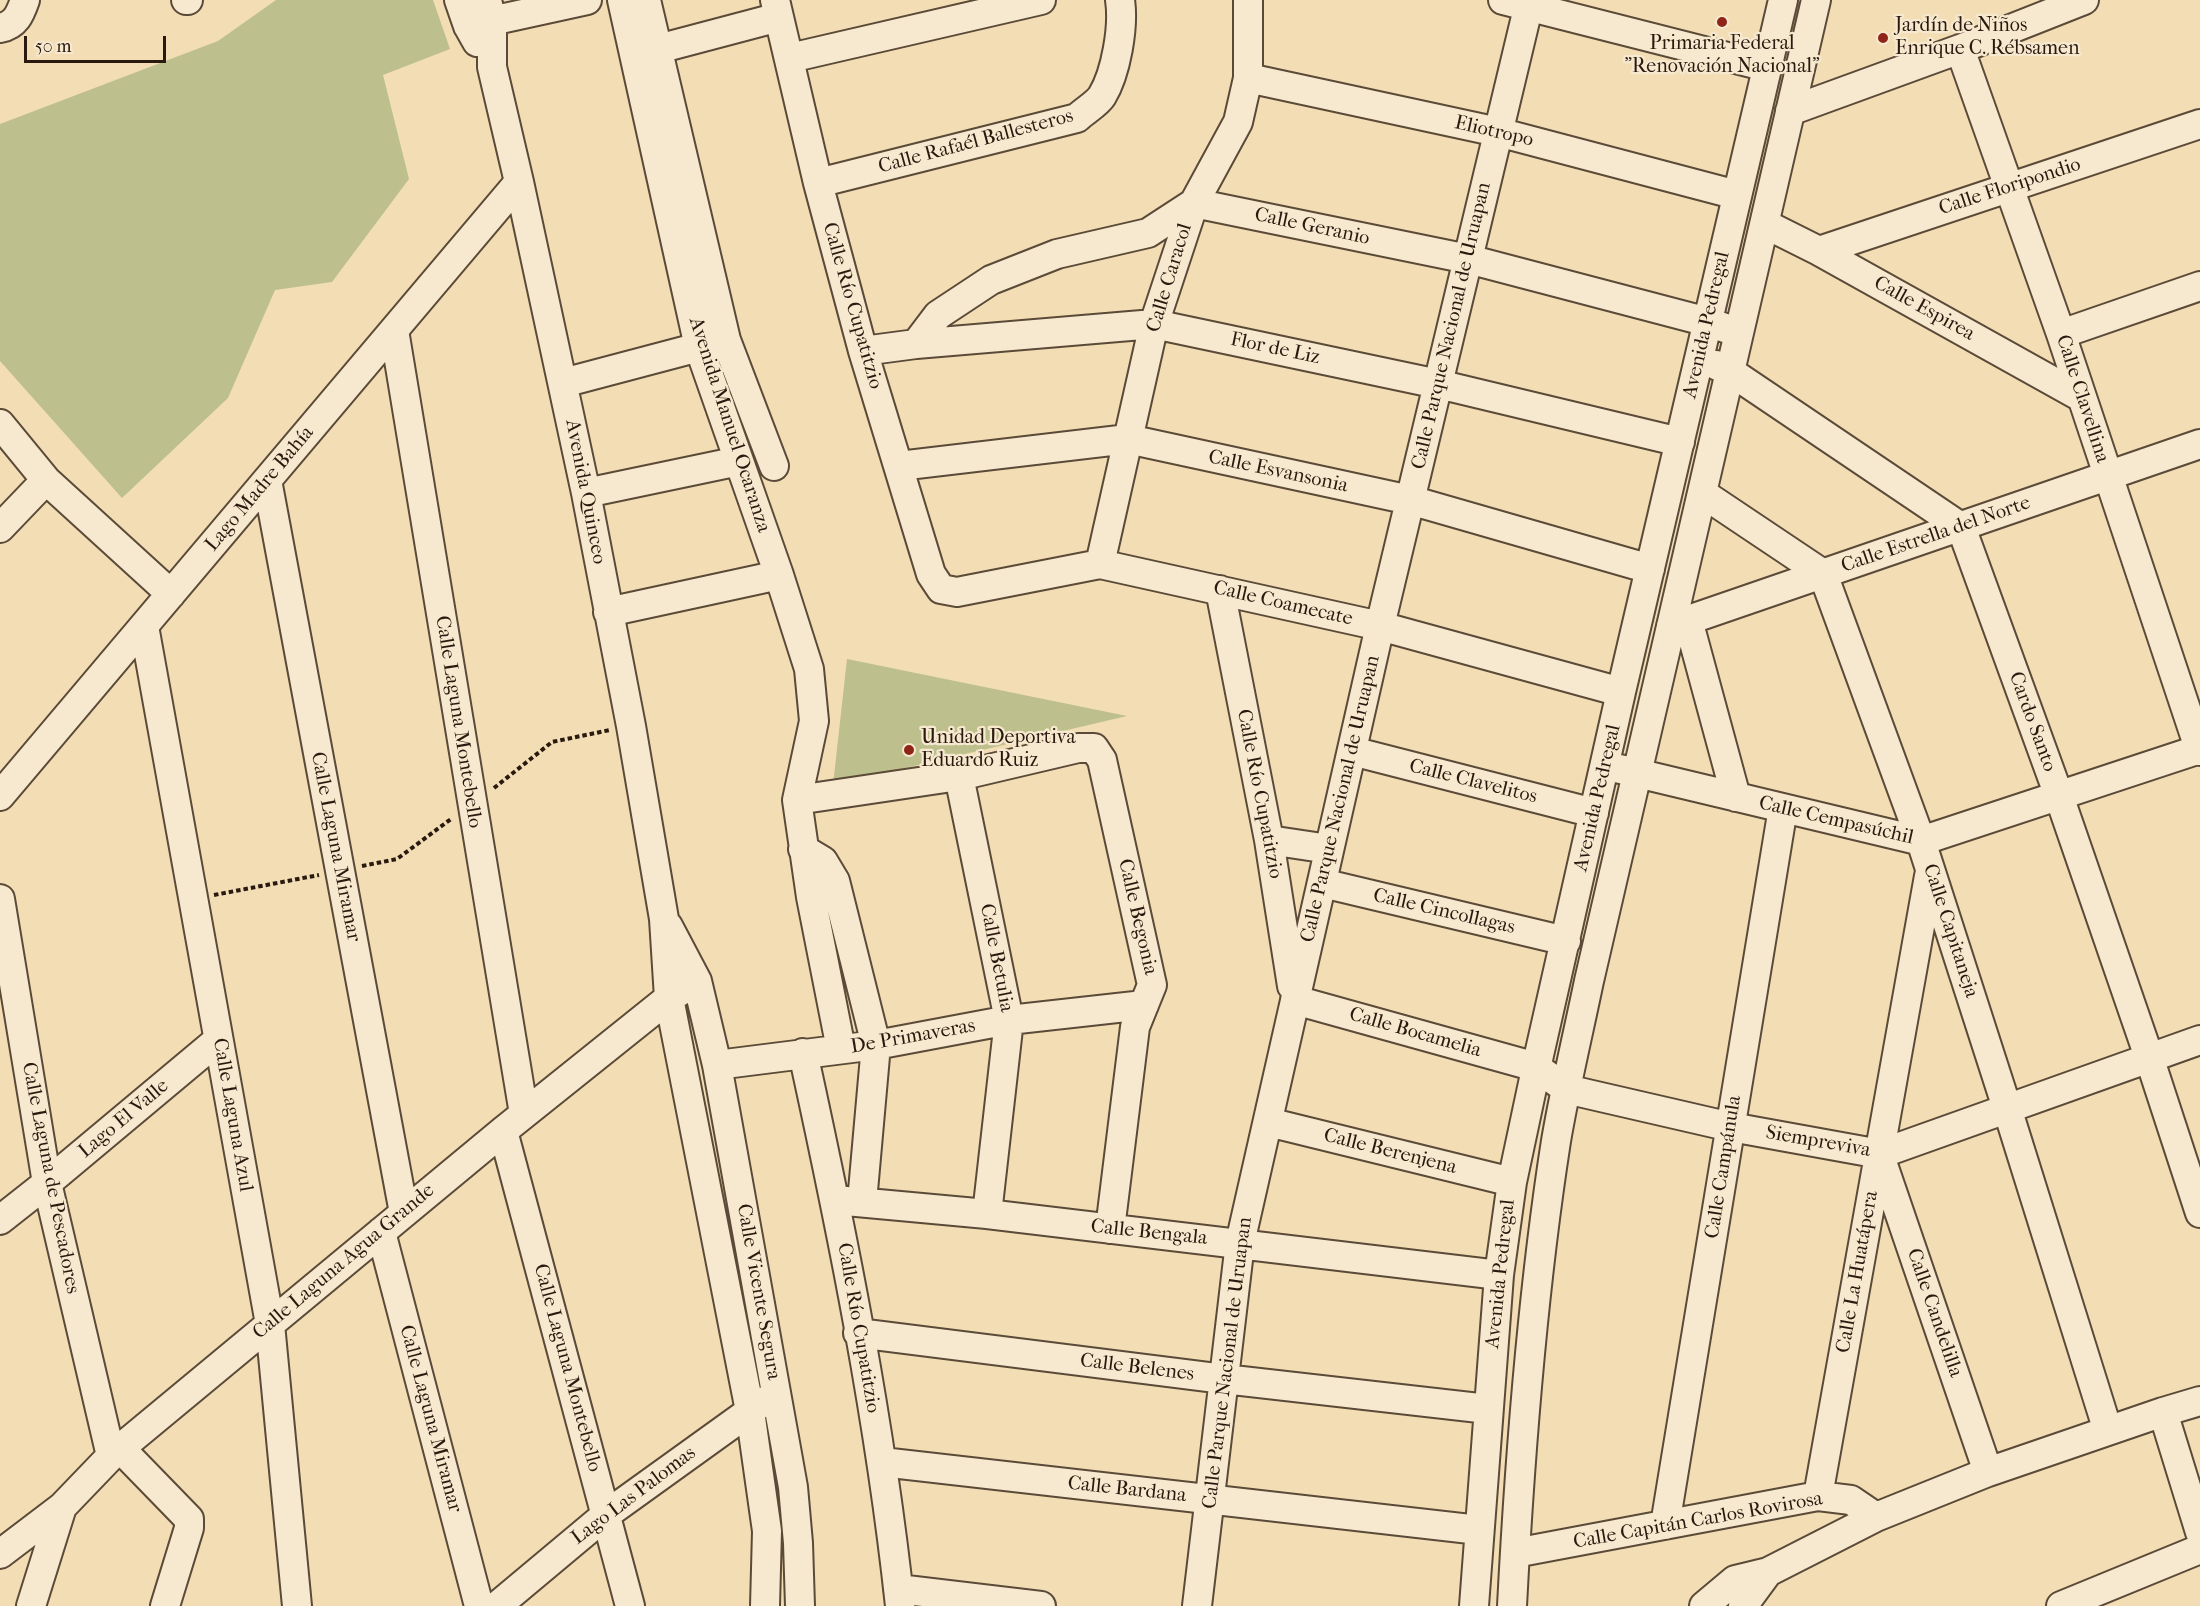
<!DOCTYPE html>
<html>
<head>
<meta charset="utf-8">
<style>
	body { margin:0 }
	#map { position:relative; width:2200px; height:1606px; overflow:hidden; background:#f2ddb5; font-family:"IM FELL French Canon",serif }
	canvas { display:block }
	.scale { position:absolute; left:24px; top:36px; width:142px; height:27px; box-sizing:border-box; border:3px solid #29190e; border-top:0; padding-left:8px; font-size:18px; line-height:21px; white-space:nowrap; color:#29190e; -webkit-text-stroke:4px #f7e9cf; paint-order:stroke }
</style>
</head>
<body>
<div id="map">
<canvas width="2200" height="1606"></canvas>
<div class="scale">50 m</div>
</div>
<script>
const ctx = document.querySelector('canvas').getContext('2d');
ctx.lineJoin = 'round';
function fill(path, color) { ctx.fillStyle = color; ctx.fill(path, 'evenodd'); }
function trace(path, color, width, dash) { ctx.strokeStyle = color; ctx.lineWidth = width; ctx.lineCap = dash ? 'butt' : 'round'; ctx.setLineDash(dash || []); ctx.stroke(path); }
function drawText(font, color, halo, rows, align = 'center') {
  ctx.font = font + ' "IM FELL French Canon",serif'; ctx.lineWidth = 4.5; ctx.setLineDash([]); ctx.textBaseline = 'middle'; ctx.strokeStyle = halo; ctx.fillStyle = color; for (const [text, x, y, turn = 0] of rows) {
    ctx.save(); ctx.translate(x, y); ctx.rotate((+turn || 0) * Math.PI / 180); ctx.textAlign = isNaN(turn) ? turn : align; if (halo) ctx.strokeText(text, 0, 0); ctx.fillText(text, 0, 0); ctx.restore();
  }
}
const green = new Path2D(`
	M276 0H433L450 49 383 75 409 179 332 282 275 290 228 398 122 498 0 361V124L218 41Z
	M847 659 1127 716 833 785Z`);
const path = new Path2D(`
	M494 788 552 742 610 730
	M362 866 397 859 451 819
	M214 895 319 875`);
const minor = new Path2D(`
	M186 0H188
	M459 0 468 26 477 42
	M487 0 492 22V67L519 182 586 493 631 726 664 919 669 998 750 1411 767 1531 765 1606
	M622 0 699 347 779 575 809 669 814 721 797 800 811 897 841 1049
	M646 0 726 340 774 466
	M775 0 818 183 863 351 931 574 941 589 957 592 1100 564 1380 626 1621 692
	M1503 0 1767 67
	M468 26 587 0
	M0 28C16 25 20 14 25 0
	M658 49 779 17
	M1960 49 2061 334 2200 751
	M790 58 1041 0
	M1248 78 1498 132 1737 195
	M1790 111 1960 49 2084 0
	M818 183 1077 118C1084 111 1097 104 1102 96 1116 73 1124 27 1120 0
	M1765 224 1819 251 2081 397
	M1819 251 2200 124
	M394 330 524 1114
	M2061 334 2200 286
	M916 344 938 315 991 280 1057 254 1148 233 1194 203 1468 259 1708 322 1725 328
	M863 351 916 344 1154 324 1438 384 1680 442
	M1716 365 1731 372 1961 527 2059 796 2149 1057 2200 1213
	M563 383 718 342
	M0 424 46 480 171 594
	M899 466 1128 439 1410 500 1650 569
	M267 480 404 1213
	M586 493 739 461
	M1702 493 1823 574 1921 841 2007 1108 2108 1431
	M0 528 46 480
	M1100 564 1154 324 1194 203 1238 122 1248 78V0
	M1220 590 1269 840 1292 986
	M608 612 779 575
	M1688 620 1736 797
	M144 626 270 1324 297 1606
	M1671 626 2200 444
	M1352 751 1594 813
	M1620 769 1921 841 2200 749
	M959 776 1009 1020 987 1214
	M0 796 519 182
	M797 800 959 776 1078 748H1094L1102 760 1152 985 1135 1027 1110 1229
	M1269 840 1329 849
	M803 849 823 861 835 881 876 1045 862 1202
	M1322 883 1566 941
	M0 899 47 1183 111 1456
	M668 926 697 981 717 1065 793 1487 798 1543 800 1606
	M1295 1000 1536 1067 1566 1089 1731 1127 1880 1154 2200 1040
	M803 1053C843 1236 880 1420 900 1606
	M717 1065 876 1045 1009 1020 1144 1005
	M1268 1122 1512 1182
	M503 1131 630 1606
	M1880 1156 1988 1472
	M835 1200 987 1214 1499 1275
	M0 1220 47 1183 218 1040
	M381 1232 479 1606
	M858 1333 1224 1379 1488 1409
	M2163 1412 2200 1532
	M120 1448 189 1519V1528L165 1606
	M882 1462 1479 1530
	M1818 1496 1929 876
	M1665 1525 1783 808
	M1515 1553 1818 1496 1851 1500 1876 1517
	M0 1554 62 1507 111 1456 503 1131 669 998 697 981
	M898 1589 1041 1606
	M31 1606 62 1507
	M497 1606 607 1514 764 1401
	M1197 1606 1240 1243 1380 626 1530 0
	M1474 1606 1499 1275 1512 1182 1539 1055 1621 692 1783 0
	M1512 1606C1520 1451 1532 1295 1556 1141 1565 1088 1578 1034 1589 981L1816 0
	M1704 1606 1735 1580 1768 1572 1876 1517 1988 1472 2163 1412 2200 1401
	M1743 1606 1768 1572
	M2061 1606 2200 1549`);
const markers = [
	[1722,22,6,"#8f2418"],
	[1883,38,6,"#8f2418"],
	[909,750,6,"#8f2418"]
];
const poiNames = [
	["Jardín de Niños",1895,26],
	["Enrique C. Rébsamen",1895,49],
	["Primaria Federal",1722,44,"center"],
	["\"Renovación Nacional\"",1722,67,"center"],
	["Unidad Deportiva",921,738],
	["Eduardo Ruiz",921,761]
];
const streetNames = [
	["Eliotropo",1494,132,13],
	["Calle Rafaél Ballesteros",976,142,-15],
	["Calle Floripondio",2010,187,-18],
	["Calle Geranio",1312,227,12],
	["Calle Caracol",1170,278,-73],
	["Calle Río Cupatitzio",852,306,74],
	["Calle Espirea",1924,309,29],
	["Avenida Pedregal",1707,325,-77],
	["Calle Parque Nacional de Uruapan",1452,326,-77],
	["Flor de Liz",1275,349,12],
	["Calle Clavellina",2082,399,72],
	["Avenida Manuel Ocaranza",729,425,72],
	["Calle Esvansonia",1278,472,12],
	["Lago Madre Bahía",260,489,-50],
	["Avenida Quinceo",585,492,79],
	["Calle Estrella del Norte",1936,535,-19],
	["Calle Coamecate",1283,604,13],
	["Calle Laguna Montebello",458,722,81],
	["Cardo Santo",2032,722,70],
	["Calle Clavelitos",1473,782,14],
	["Calle Río Cupatitzio",1259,794,79],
	["Avenida Pedregal",1598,798,-77],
	["Calle Parque Nacional de Uruapan",1341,799,-77],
	["Calle Cempasúchil",1836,821,13],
	["Calle Laguna Miramar",335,847,79],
	["Calle Cincollagas",1444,912,13],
	["Calle Begonia",1137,917,77],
	["Calle Capitaneja",1950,931,72],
	["Calle Betulia",996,958,79],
	["Calle Bocamelia",1415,1033,16],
	["De Primaveras",913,1037,-10],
	["Calle Laguna Azul",232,1115,80],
	["Lago El Valle",124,1119,-40],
	["Siempreviva",1818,1142,10],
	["Calle Berenjena",1390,1152,14],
	["Calle Campánula",1724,1167,-81],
	["Calle Laguna de Pescadores",50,1178,79],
	["Calle Bengala",1149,1233,6],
	["Calle Laguna Agua Grande",344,1262,-40],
	["Calle La Huatápera",1858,1272,-80],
	["Avenida Pedregal",1501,1274,-84],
	["Calle Vicente Segura",758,1292,80],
	["Calle Candelilla",1934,1313,71],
	["Calle Río Cupatitzio",858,1328,80],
	["Calle Parque Nacional de Uruapan",1228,1363,-83],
	["Calle Laguna Montebello",567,1368,75],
	["Calle Belenes",1137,1368,7],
	["Calle Laguna Miramar",430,1419,75],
	["Calle Bardana",1127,1490,6],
	["Lago Las Palomas",634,1496,-37],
	["Calle Capitán Carlos Rovirosa",1698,1521,-10]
];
fill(green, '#bdc08c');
trace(minor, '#5b4a38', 32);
trace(path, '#29190e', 4, [4.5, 3]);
trace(minor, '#f7e9cf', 28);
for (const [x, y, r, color] of markers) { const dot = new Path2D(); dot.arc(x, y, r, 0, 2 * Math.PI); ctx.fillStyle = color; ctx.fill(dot); trace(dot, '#f7e9cf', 2); }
drawText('20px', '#29190e', '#f7e9cf', poiNames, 'left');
drawText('20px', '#29190e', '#f7e9cf', streetNames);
</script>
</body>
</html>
